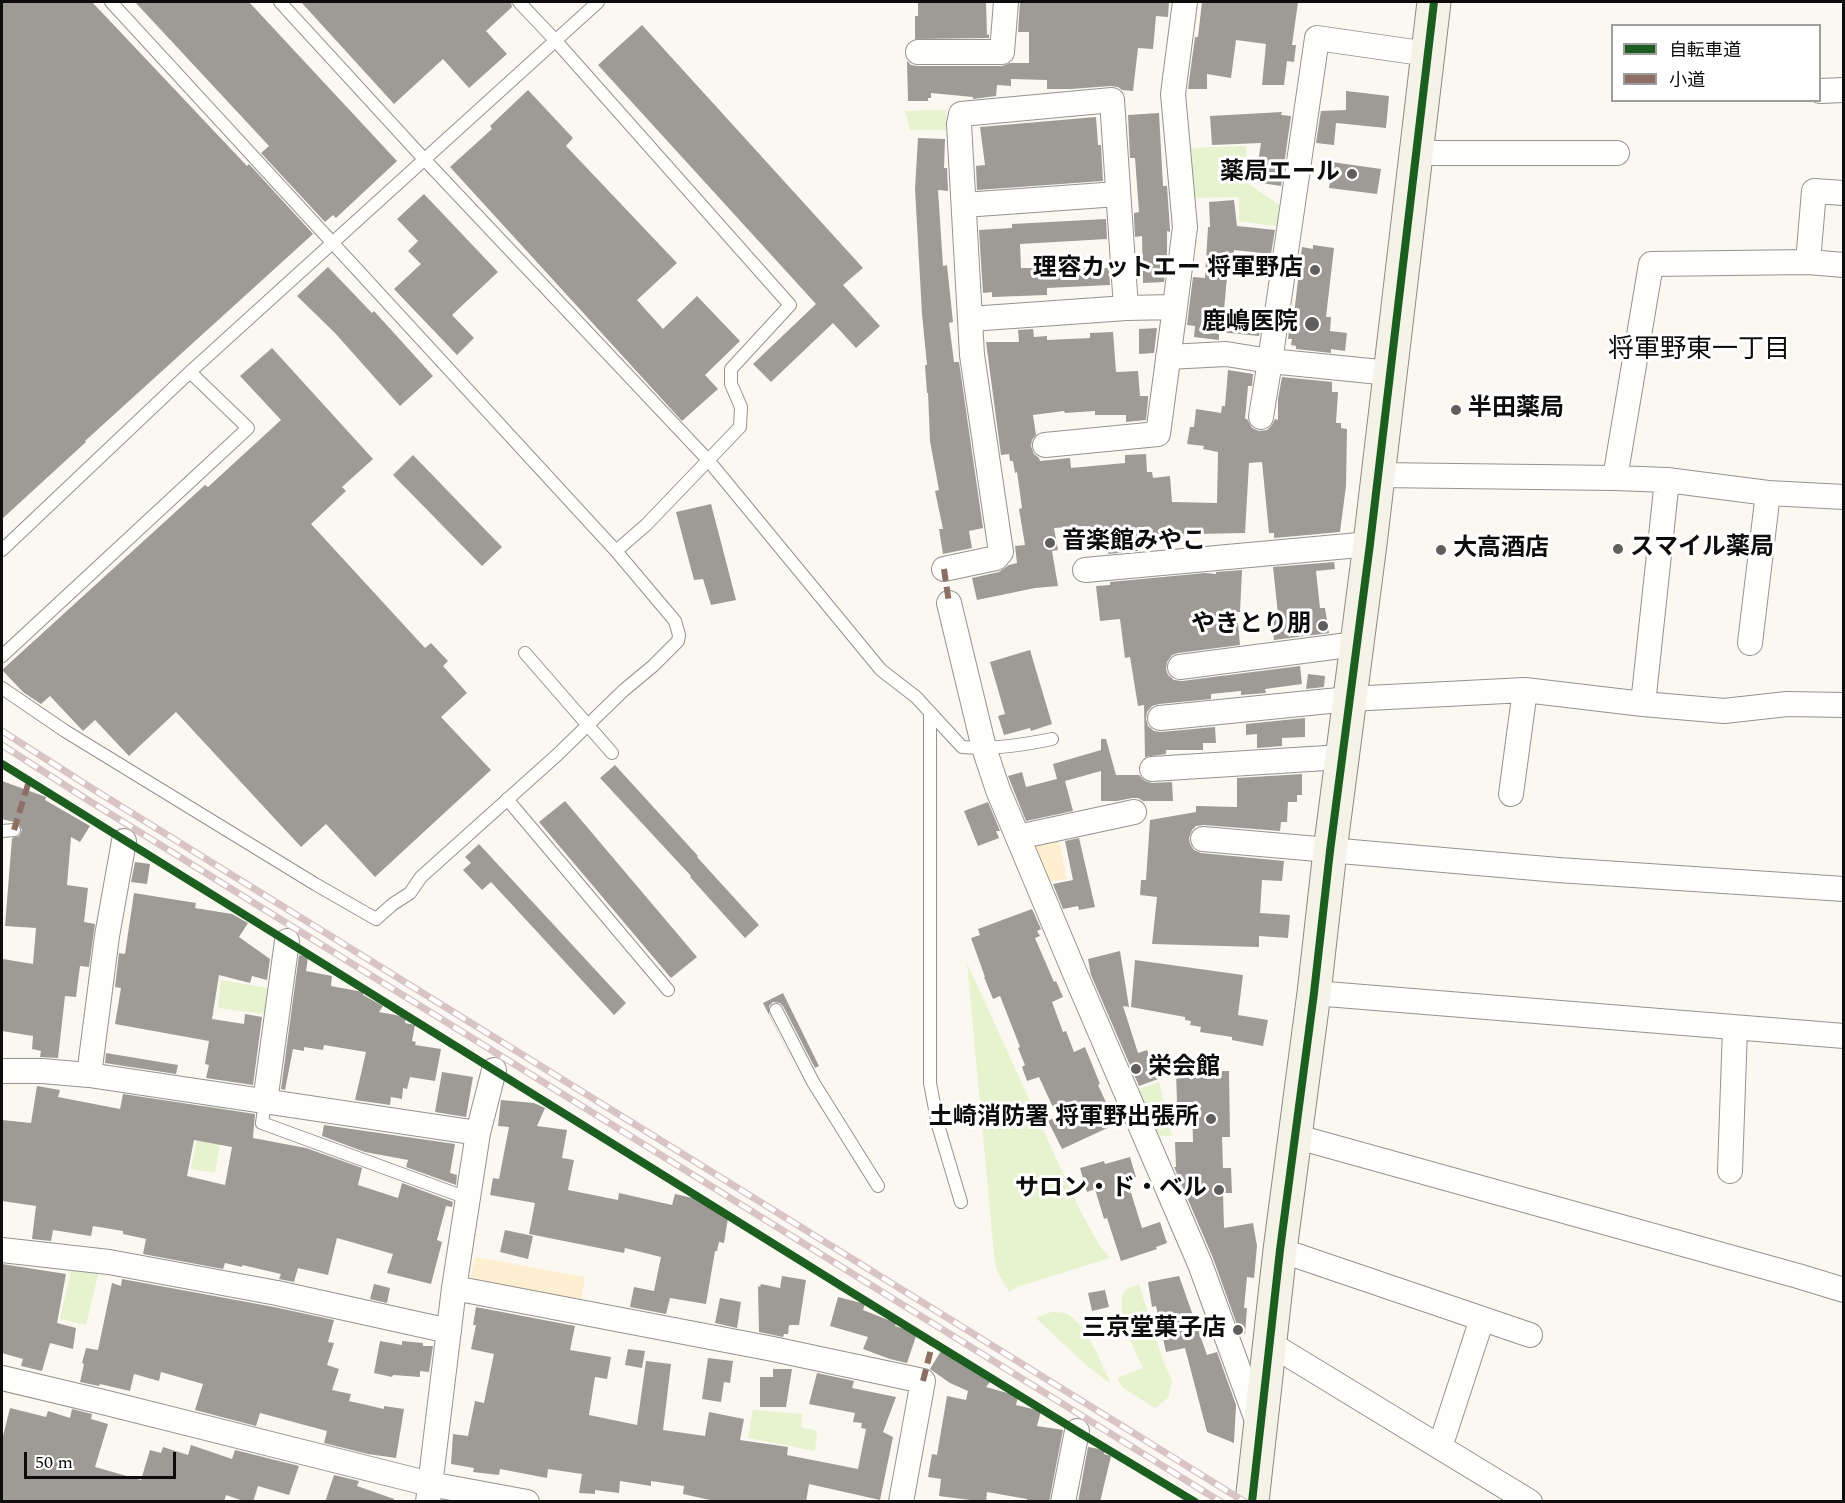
<!DOCTYPE html>
<html>
<head>
<meta charset="utf-8">
<style>
	body { margin:0 }
	#map { position:relative; width:1845px; height:1503px; overflow:hidden; background:#fbf8f1; font-family:Spectral,"Noto Sans JP",serif }
	canvas { display:block }
	.frame { position:absolute; inset:0; border:3px solid #0d0d0d; pointer-events:none }
	.legend { position:absolute; left:1611px; top:24px; width:210px; height:78px; box-sizing:border-box; background:#fff; border:2px solid #9e9e9e; margin:0; padding:8px 10px; list-style:none; font-size:18px; color:#0d0d0d }
	.legend li { display:flex; align-items:center; gap:12px; height:30px }
	.legend b { width:30px; border:2px solid #9e9e9e }
	.scale { position:absolute; left:24px; top:1452px; width:152px; height:27px; box-sizing:border-box; border:3px solid #0d0d0d; border-top:0; padding-left:8px; font-size:18px; line-height:21px; white-space:nowrap; color:#0d0d0d; -webkit-text-stroke:4px #fff; paint-order:stroke }
</style>
</head>
<body>
<div id="map">
<canvas width="1845" height="1503"></canvas>
<div class="frame"></div>
<ul class="legend">
<li><b style="height:8px;background:#1b5e20"></b>自転車道</li>
<li><b style="height:8px;background:#8d6e63"></b>小道</li>
</ul>
<div class="scale">50 m</div>
</div>
<script>
const ctx = document.querySelector('canvas').getContext('2d');
ctx.lineJoin = 'round';
function fill(path, color) { ctx.fillStyle = color; ctx.fill(path, 'evenodd'); }
function trace(path, color, width, dash) { ctx.strokeStyle = color; ctx.lineWidth = width; ctx.lineCap = dash ? 'butt' : 'round'; ctx.setLineDash(dash || []); ctx.stroke(path); }
function drawText(font, color, halo, rows, align = 'center') {
  ctx.font = font + ' Spectral,"Noto Sans JP",serif'; ctx.lineWidth = 6; ctx.setLineDash([]); ctx.textBaseline = 'middle'; ctx.strokeStyle = halo; ctx.fillStyle = color; for (const [text, x, y, turn = 0] of rows) {
    ctx.save(); ctx.translate(x, y); ctx.rotate((+turn || 0) * Math.PI / 180); ctx.textAlign = isNaN(turn) ? turn : align; if (halo) ctx.strokeText(text, 0, 0); ctx.fillText(text, 0, 0); ctx.restore();
  }
}
const green = new Path2D(`
	M946 110V130H910L905 111Z
	M1246 146V182L1282 207 1280 227 1239 221V197L1190 198 1188 148Z
	M967 963 1078 1206 1099 1245 1110 1258 1020 1286 1009 1292 997 1271 994 1254Z
	M221 980 273 989 271 1015 218 1008Z
	M1159 1082 1172 1136H1149L1132 1092Z
	M204 1098 227 1102 215 1173 191 1169Z
	M72 1266 99 1271 86 1325 60 1319Z
	M1139 1284 1164 1363 1172 1381 1168 1398 1155 1408 1122 1387 1117 1378 1143 1368C1135 1351 1116 1313 1123 1294 1126 1287 1134 1286 1139 1284Z
	M1051 1312C1057 1312 1064 1312 1069 1315 1088 1327 1102 1365 1111 1384L1086 1365 1036 1318Z
	M753 1410 802 1414 801 1427 817 1431 815 1451 748 1438Z`);
const sand = new Path2D(`
	M1059 840 1067 879 1045 882 1028 845Z
	M475 1257 585 1277 580 1306 469 1286Z`);
const building = new Path2D(`
	M2 2H92L247 166 249 164 313 234 85 441 86 442 2 519Z
	M135 2H249L397 161 336 218 333 215 325 222 261 153 269 146Z
	M301 2H511L512 7 486 31 507 54 469 88 443 59 394 104Z
	M918 2H986L987 35 989 34V38L915 39V16H918Z
	M1020 2H1169L1168 17 1156 16 1153 49 1138 48 1133 91 1122 90 1118 87 1111 86 1071 89H1047V80L1011 79V86L997 85 996 96 973 99V97L931 93V98H928V101H908L907 61 911 65 918 66H1002L1010 63H1029V32H1018Z
	M1202 2H1298L1292 45H1296L1294 62 1287 61 1284 85H1262L1266 44 1236 40 1231 78 1207 74V89H1188L1195 37H1198Z
	M642 25 863 268 843 285 880 326 856 348 833 323 771 382 753 364 816 304 598 65Z
	M528 90 573 138 566 146 677 263 637 300 663 329 697 296 740 341 705 375 718 389 682 421 450 167 492 129 490 126Z
	M1346 91 1389 96 1386 128 1336 123 1334 145 1316 143 1321 111 1346 110Z
	M1282 112 1281 115 1291 116 1281 186 1255 182 1261 143 1212 145 1210 116Z
	M1159 113 1163 186H1167L1170 229V232L1167 231V253L1164 282 1143 283 1142 236 1135 237 1134 217V213L1139 212 1135 158H1130L1128 115Z
	M1096 117 1098 145H1101L1103 181 977 190 976 166 985 165 980 127Z
	M918 138 945 139 944 168H947L948 191 938 190 943 266 947 265 953 322 949 323 954 362H959L983 528 969 531 972 548 943 554 939 529H943L935 491 939 490 930 441 928 393H927L925 365H927L922 314 915 189Z
	M1325 161 1381 169 1377 194 1329 188 1330 180 1323 179Z
	M424 194 498 272 452 315 474 338 457 355 394 289 421 264 408 251 418 241 397 219Z
	M1234 200 1237 226 1275 230 1271 254 1234 250 1233 266H1228L1224 310 1263 313 1259 336 1219 332V340L1194 337 1195 326 1187 325 1193 277 1205 278 1208 227H1210L1209 202Z
	M1106 219 1107 239 1020 244 1021 268H1109L1110 285 1047 288V295L992 297V292L983 293 979 230 1012 228V224Z
	M1313 245 1334 248 1326 317H1331L1330 331 1347 333 1345 351 1331 349V353L1296 349V346L1291 345 1292 339H1288L1291 314H1294L1302 247 1313 249Z
	M328 267 372 313 374 311 433 376 400 406 335 333 297 296Z
	M1157 328 1154 353 1139 354V329Z
	M1033 329 1034 337 1047 336V340L1090 338V333L1113 332 1116 372 1138 371 1140 396H1148V400L1146 420 1126 422V415H1095V411L1065 413 1064 411 1033 415 1036 435 1032 440 1031 446 1034 454 1039 458 1040 461 1070 458 1071 468 1125 463V455L1146 454 1147 472H1152L1153 478 1170 476 1172 502 1217 503 1218 452 1203 449 1204 446 1187 444 1190 427H1194L1196 409 1221 413 1222 406H1225L1228 370 1253 374 1252 386H1248L1245 419H1247L1252 428 1259 431 1267 430 1272 425 1275 419 1278 420V399L1282 377 1332 382V392H1338L1336 423H1341V428L1347 429 1346 486 1340 532 1274 538V533H1269L1262 462 1249 463 1245 533 1149 535V540H1137L1138 551 1108 554 1106 536 1088 537 1087 526 1054 528 1058 550 1052 551 1058 586 1035 588 977 600 972 578 999 572 1009 565 1017 563 1015 546 1025 545 1019 509 1022 508 1017 472 1015 473 1013 461H1010L1009 454 1001 455 986 342H1019L1018 330Z
	M272 348 373 459 342 487 346 491 311 524 425 648 431 643 448 661 443 666 467 693 441 717 491 770 375 877 326 824 301 847 176 712 129 756 95 720 83 731 50 696 41 704 23 692 2 670 205 485 208 487 281 420 240 376Z
	M413 455 502 547 482 566 393 475Z
	M711 504 736 600 711 605 703 579 694 580 676 512Z
	M1334 562 1335 569 1316 571 1320 608H1325L1329 633 1274 640 1271 615 1278 614 1273 567Z
	M1242 570 1240 612H1237L1240 645 1178 653 1172 655 1167 662 1166 669 1168 675 1174 680 1182 681 1300 666 1302 684 1265 689 1266 693 1241 695V691L1211 694V699L1159 704 1152 706 1147 712 1146 719 1148 726 1154 731 1161 732 1215 727 1216 743H1203V750H1166V754L1145 757 1144 705 1138 706 1130 657 1125 658 1120 619 1100 621 1096 586 1110 585V582L1205 573 1216 574V572Z
	M1030 650 1052 724 1031 731 1030 728 1004 735 998 716 1005 714 990 662Z
	M1308 674 1325 676 1324 687 1306 689Z
	M1305 718V737L1282 738V746L1257 748V734L1246 735V724Z
	M1101 739H1106L1116 775H1139L1145 781 1152 783 1172 782 1173 801H1143L1138 798H1132L1117 801H1101V771L1065 781 1073 811 1026 821 1008 776 1022 772 1026 787 1057 779 1053 764 1101 750Z
	M615 765 698 856 697 857 759 925 745 938 690 877 691 876 600 778Z
	M1302 774V795H1297V802H1288L1287 822H1281L1280 831 1204 825 1196 826 1192 830 1189 838 1190 844 1194 850 1201 853 1284 861 1282 881 1262 880 1260 913 1290 915 1288 938 1259 936V947L1152 944 1157 897 1140 895 1141 880H1146L1150 820 1196 812V806L1237 807V778Z
	M2 781 46 797 45 800 90 826 80 842 71 837 67 885 88 888 84 922 95 924 89 967 80 966 76 997 65 996 58 1058 40 1057 41 1051 32 1049 33 1036 2 1031V968L3 959 33 964 36 928 5 926 12 838 19 836 22 830 18 823 2 819Z
	M565 801 697 957 671 978 539 822Z
	M988 802 1000 831H996L999 838 978 846 964 811Z
	M1079 838 1095 907 1079 910 1078 906 1063 909 1053 884 1073 880 1065 841Z
	M479 844 626 1003 614 1015 491 882 482 890 463 870 471 863 465 857Z
	M135 862 150 864 147 884 131 882Z
	M134 893 196 903 195 908 232 914 248 923 239 937 270 959 267 980 252 976 250 983 219 975 212 1019 244 1024 245 1014 262 1017 253 1085 206 1078 209 1065 205 1064 209 1041 115 1024 121 988 115 987 119 953 125 954Z
	M1032 909 1041 929 1037 931 1040 936 1035 938 1054 982 1056 981 1063 997 1052 1002 1063 1032 1066 1031 1074 1052 1085 1047 1100 1084 1098 1085 1116 1124 1062 1149 1048 1121 1057 1116 1039 1077 1027 1081 1022 1067 1025 1065 1018 1048 1020 1047 1000 996 993 999 984 977H985L971 938 980 935 978 929Z
	M1120 951 1129 1007 1123 1006 1138 1053 1147 1050 1158 1079 1139 1086 1091 975 1088 959Z
	M299 955 308 957 306 971 332 976 331 986 363 992V995L383 1006 379 1012 406 1017 405 1023 415 1025 412 1041 416 1042 415 1045 441 1049 435 1081 410 1077 407 1089 403 1088 402 1099 391 1097 390 1105 355 1100 366 1052 324 1045 323 1050 304 1047V1051L293 1049 285 1090 281 1089Z
	M1135 960 1243 975 1238 1015 1268 1020 1263 1046 1232 1040V1037L1200 1032 1201 1027 1190 1025 1191 1021 1185 1020V1017L1131 1007Z
	M783 993 819 1066 815 1068 783 1006 780 1003 773 1002 769 1006V1014L800 1076 763 1003Z
	M106 1053 178 1065 176 1074 105 1063Z
	M1229 1071 1230 1137H1222L1223 1168H1231L1232 1193H1223L1224 1228 1253 1223 1257 1246 1254 1278 1247 1277 1244 1308H1247L1245 1334 1240 1333 1213 1258 1174 1167H1176L1175 1142H1193L1192 1102H1177L1176 1072Z
	M442 1072 473 1077 466 1117 435 1112Z
	M37 1086 60 1090 58 1097 120 1109 123 1094 255 1114 253 1138 306 1148 362 1168 358 1185 398 1198 402 1183 453 1202 452 1207 446 1206 437 1240 442 1242 431 1284 387 1273 393 1254 337 1238 328 1275 298 1268 294 1282 279 1279 281 1274 242 1265V1267L225 1263 223 1269 143 1254 146 1239 123 1234V1231L93 1226 91 1236 53 1230 51 1241 32 1239 36 1206 2 1201V1120L31 1123ZM194 1140 232 1147 225 1185 187 1176Z
	M501 1100 534 1103 545 1108 537 1126 567 1130 562 1158 574 1160 568 1190 618 1200 619 1193 672 1205 675 1194 701 1200 717 1213 728 1218 724 1243 719 1242 717 1251H715L706 1304 670 1298 666 1314 630 1307 634 1287 654 1291 661 1257 625 1248 624 1253 529 1234 535 1203 490 1195 493 1178 499 1179 509 1127 498 1126Z
	M324 1125 455 1144 450 1173 457 1175 456 1185 406 1167 408 1160 365 1152 322 1136Z
	M1130 1157 1136 1177 1127 1180 1142 1228 1160 1222 1167 1243 1156 1247 1157 1249 1121 1261 1107 1218 1104 1219 1095 1189 1087 1192 1080 1168 1104 1161 1105 1164Z
	M505 1230 533 1236 528 1259 500 1252Z
	M2 1264 66 1274 57 1323 76 1328 73 1349 50 1343 42 1371 21 1366 23 1359 2 1353Z
	M782 1276 806 1280 799 1325H789L788 1334H784L783 1337 759 1332 758 1286 760 1287 761 1284 780 1288Z
	M1179 1276 1207 1355 1217 1352 1236 1405 1234 1443 1207 1432 1185 1348 1166 1352 1156 1306 1152 1307 1148 1282Z
	M122 1279 274 1307 334 1320 328 1342 334 1343 327 1365 339 1369 332 1390 351 1394 349 1401 384 1409V1406L404 1409 396 1458 368 1454 324 1443 327 1431 260 1413 256 1426 195 1410 203 1384 161 1372 159 1381 134 1374 130 1391 100 1384 99 1386 80 1382 84 1364 82 1363 86 1348 98 1350 112 1283 121 1286Z
	M374 1284 390 1288 387 1303 370 1299Z
	M1105 1290 1109 1307 1092 1311 1088 1293Z
	M838 1297 865 1304 863 1310 896 1323 895 1326 917 1333 907 1363 890 1359 863 1349 868 1337 830 1326Z
	M720 1298 741 1302 737 1328 715 1323Z
	M476 1307 575 1326 570 1350 611 1357 607 1379 595 1377 589 1415 637 1425 646 1361 671 1364 663 1430 705 1436 709 1412 744 1419 740 1440 788 1447 787 1455 858 1469 866 1429 861 1428 862 1423 853 1422 855 1413 809 1404 817 1373 854 1381 852 1388 896 1397 883 1432 893 1437 880 1500 809 1484 806 1502H719L683 1494 684 1486 651 1481V1486L620 1481 619 1493 595 1490V1494L579 1493 582 1474 548 1469 547 1478 500 1469 499 1475 473 1472 474 1468 451 1464 453 1434 468 1436 475 1401 484 1403 494 1354 471 1349 476 1325H473Z
	M380 1341 402 1345V1341L423 1343V1346H433L429 1372 420 1371V1377L393 1375 392 1377 374 1373Z
	M628 1349 645 1351 642 1368 625 1365Z
	M941 1351 990 1382 986 1387 1018 1396 1016 1405 1041 1411 1037 1426 1063 1430 1049 1502H1027V1499L987 1492 986 1502 939 1496 941 1479 928 1477 932 1454 937 1455 947 1396 966 1400 968 1391 950 1383 930 1369Z
	M708 1358 733 1361 730 1383 724 1382 721 1402 702 1399Z
	M773 1369H792L786 1407H760V1377H773Z
	M10 1408 46 1417 48 1411 70 1418 72 1409 92 1414 91 1419 108 1424 95 1467 141 1480 150 1450 161 1453 163 1447 188 1455 191 1445 232 1459 235 1450 299 1466 289 1495 258 1486 253 1502H246L226 1495 224 1502H2V1440Z
	M1088 1447 1105 1450 1104 1454 1111 1456 1100 1502H1078Z
	M334 1475 359 1481 357 1486 394 1499V1502H325Z`);
const lane = new Path2D(`
	M111 2 616 551 646 525 740 427 741 407 731 384V369L790 305 555 40 519 2
	M280 2 424 159 708 460 881 670 916 697 962 747C992 750 1023 745 1052 739
	M2 550 190 372 598 2
	M525 653 612 753
	M2 656 248 428 190 372
	M2 688 65 731 315 884 376 919 393 904 410 893 421 877 557 755 624 690 653 666 678 641 679 635 675 621 616 551
	M930 712V1083L938 1125 961 1202
	M507 799 668 990
	M2 831 14 830
	M776 1010 813 1082 878 1186
	M265 1102 262 1123 467 1198`);
const street = new Path2D(`
	M918 52H1002L1006 2
	M1820 91 1844 90
	M1416 153H1617
	M1844 193 1814 191 1808 262 1844 265
	M964 205 1118 194
	M970 319 1126 308
	M1168 357 1226 354 1270 361 1261 417
	M1390 373 1270 361 1317 38 1428 54
	M1045 445 1158 434 1175 307
	M1378 475 1615 478 1667 480 1768 493 1844 497
	M1615 478 1651 264 1808 262
	M944 569 996 558 1001 552 972 355 959 124 961 114 1112 100 1126 308 1175 307 1185 227 1173 94 1185 2
	M1085 570 1370 544
	M949 603 984 748 998 790 1076 976 1200 1264 1258 1423
	M1750 643 1768 493
	M1180 667 1356 644
	M1525 690 1643 704 1724 711 1787 704 1844 705
	M1643 704 1667 480
	M1160 718 1349 699 1525 690 1511 794
	M1152 769 1342 757
	M1018 837 1134 812
	M1203 839 1558 870 1844 889
	M1314 993 1844 1036
	M2 1071H42L89 1075 478 1133 454 1288 428 1502
	M89 1075 107 936 124 841
	M265 1102 287 941
	M478 1133 494 1070
	M1294 1136 1798 1276 1844 1290
	M1730 1171 1735 1028
	M2 1250 109 1262 277 1293 449 1331
	M1280 1250 1530 1335
	M454 1288 773 1349 923 1381 901 1502
	M1269 1343 1530 1502
	M2 1378 107 1403 430 1484 527 1502
	M1440 1447 1482 1319
	M1063 1502 1077 1431`);
const secondary = new Path2D(`
	M1252 1502 1280 1250 1314 993 1330 851 1370 544 1434 2`);
const rail = new Path2D(`
	M2 731 93 789 1245 1502
	M2 745 91 802 1221 1502`);
const quiet = new Path2D(`
	M944 569 949 603
	M14 830 29 781
	M923 1381 933 1341`);
const cycleway = new Path2D(`
	M2 764 851 1292 1077 1431 1195 1502
	M1252 1502 1280 1250 1314 993 1330 851 1370 544 1434 2`);
const markers = [
	[1352,174,6,"#605f5d"],
	[1315,270,6,"#605f5d"],
	[1312,324,8,"#605f5d"],
	[1456,410,6,"#605f5d"],
	[1050,543,6,"#605f5d"],
	[1618,549,6,"#605f5d"],
	[1441,550,6,"#605f5d"],
	[1323,626,6,"#605f5d"],
	[1136,1069,6,"#605f5d"],
	[1211,1119,6,"#605f5d"],
	[1219,1190,6,"#605f5d"],
	[1238,1330,6,"#605f5d"]
];
const poiNames = [
	["薬局エール",1340,174],
	["理容カットエー 将軍野店",1303,270],
	["鹿嶋医院",1298,324],
	["半田薬局",1468,410,"left"],
	["音楽館みやこ",1062,543,"left"],
	["スマイル薬局",1630,549,"left"],
	["大高酒店",1453,550,"left"],
	["やきとり朋",1311,626],
	["栄会館",1148,1069,"left"],
	["土崎消防署 将軍野出張所",1199,1119],
	["サロン・ド・ベル",1207,1190],
	["三京堂菓子店",1226,1330]
];
const neighbourhoodNames = [
	["将軍野東一丁目",1699,352]
];
fill(green, '#e7f2cf');
fill(sand, '#fdefd0');
fill(building, '#9e9b97');
trace(lane, '#949390', 14);
trace(street, '#949390', 26);
trace(secondary, '#8b8986', 35);
trace(lane, '#fefefd', 12);
trace(street, '#fefefd', 24);
trace(secondary, '#f5f2e8', 33);
trace(rail, '#d8c3c5', 7);
trace(rail, '#fff', 4.5, [14]);
trace(quiet, '#8d6e63', 6, [12, 6]);
trace(cycleway, '#1b5e20', 8);
for (const [x, y, r, color] of markers) { const dot = new Path2D(); dot.arc(x, y, r, 0, 2 * Math.PI); ctx.fillStyle = color; ctx.fill(dot); trace(dot, '#fff', 2); }
drawText('bold 24px', '#0d0d0d', '#fff', poiNames, 'right');
drawText('26px', '#0d0d0d', '#fff', neighbourhoodNames);
</script>
</body>
</html>
